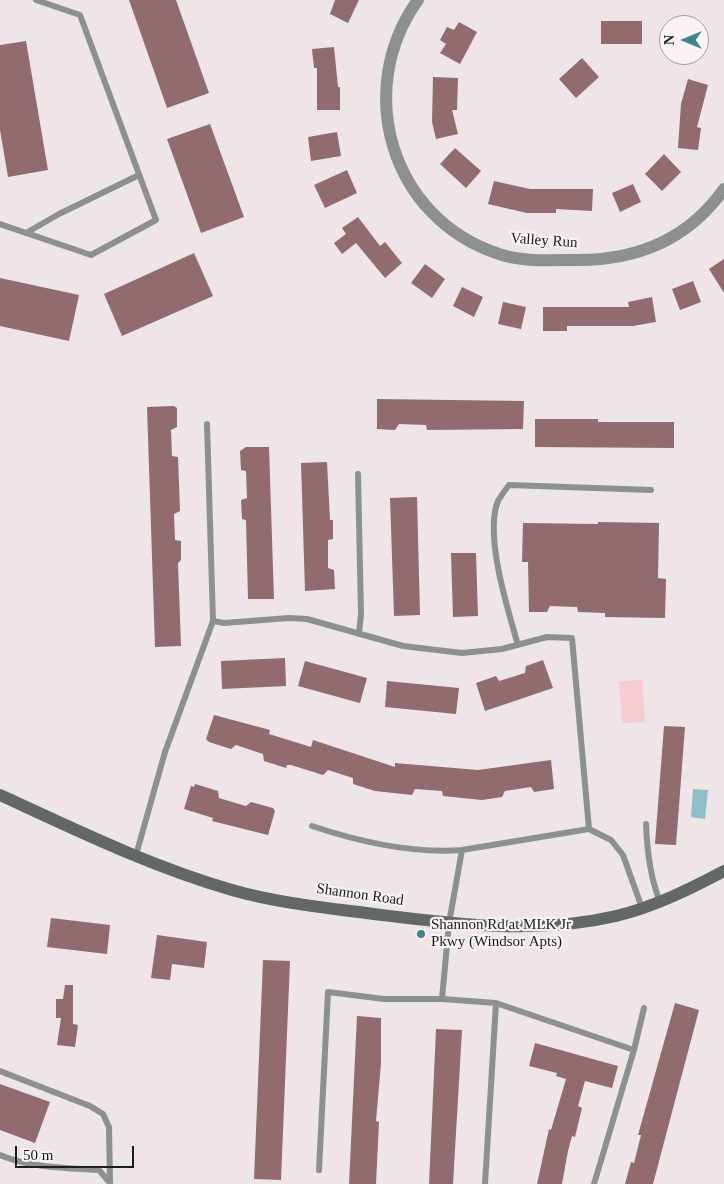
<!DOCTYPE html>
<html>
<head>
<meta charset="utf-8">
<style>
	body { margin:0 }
	#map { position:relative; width:724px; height:1184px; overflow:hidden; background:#ede5e6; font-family:Georgia,serif }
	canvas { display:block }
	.north { position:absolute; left:659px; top:15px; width:50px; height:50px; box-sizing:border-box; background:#faf2f3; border:1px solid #a29c9d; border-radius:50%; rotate:270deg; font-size:14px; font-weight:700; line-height:20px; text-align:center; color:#1f1c1d }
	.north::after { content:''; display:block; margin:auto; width:18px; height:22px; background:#3f8591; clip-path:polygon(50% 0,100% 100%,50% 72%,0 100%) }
	.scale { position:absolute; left:15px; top:1146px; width:119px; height:22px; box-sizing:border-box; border:2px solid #1f1c1d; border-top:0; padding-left:6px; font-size:15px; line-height:18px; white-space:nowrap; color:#1f1c1d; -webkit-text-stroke:4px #faf2f3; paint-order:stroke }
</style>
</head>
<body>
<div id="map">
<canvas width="724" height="1184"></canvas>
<div class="north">N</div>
<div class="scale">50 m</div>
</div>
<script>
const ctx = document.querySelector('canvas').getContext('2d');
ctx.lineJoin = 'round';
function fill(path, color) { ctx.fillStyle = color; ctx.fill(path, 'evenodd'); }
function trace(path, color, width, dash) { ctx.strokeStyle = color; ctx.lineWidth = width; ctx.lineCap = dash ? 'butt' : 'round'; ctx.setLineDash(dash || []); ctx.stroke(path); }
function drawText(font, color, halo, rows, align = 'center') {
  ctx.font = font + ' Georgia,serif'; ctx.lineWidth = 4.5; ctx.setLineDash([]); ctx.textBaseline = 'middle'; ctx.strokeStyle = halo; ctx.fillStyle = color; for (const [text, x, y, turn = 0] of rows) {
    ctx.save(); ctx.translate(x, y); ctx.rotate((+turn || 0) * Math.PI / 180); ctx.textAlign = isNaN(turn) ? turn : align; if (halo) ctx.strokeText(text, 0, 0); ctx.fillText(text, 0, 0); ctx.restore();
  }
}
const green = new Path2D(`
	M642 679 645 722 622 723 619 682Z`);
const water = new Path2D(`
	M693 789 708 790 705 819 691 817Z`);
const building = new Path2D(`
	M129 0H176L209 93 167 108Z
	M335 0H359L348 23 330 14Z
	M601 21H642V44H601Z
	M459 22 477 32 460 64 440 53 446 44 440 40 447 27 454 30Z
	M26 41 48 170 8 177 0 130V45Z
	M334 47 338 87H340V110H317V68H314L312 49Z
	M582 58 599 77 576 98 559 79Z
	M433 77 458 78 457 110H452L458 134 436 139 432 122Z
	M688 79 708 85 697 127 701 128 698 150 678 148 681 104Z
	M210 124 244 217 201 233 167 139Z
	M337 132 341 156 311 161 308 137Z
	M455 148 481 171 466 188 440 164Z
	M664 154 681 172 662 191 645 174Z
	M347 170 357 193 325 208 314 185Z
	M494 181 530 189H593L592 211 556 209V213H527L488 204Z
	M633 184 641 202 620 212 612 193Z
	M358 217 380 246 385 242 402 263 385 278 356 243 342 254 334 243 346 234 342 228Z
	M194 253 213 296 122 336 104 294Z
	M724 259V293L709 269Z
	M425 264 445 279 432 298 411 283Z
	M0 278 79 295 69 341 0 326Z
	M693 281 701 302 680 310 672 289Z
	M462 287 483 297 474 317 453 306Z
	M652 297 656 322 633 326H567V331H543V307H629L628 302Z
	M503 302 526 307 521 329 498 324Z
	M377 399 524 401 523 429 427 430 426 425 399 424 395 430 377 429Z
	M174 406 177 408V427L171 430 172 456 178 457 180 511 174 514 175 540 181 541V560L178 563 181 646 155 647 147 407Z
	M535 419H598V422H674V448L535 447Z
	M246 447H269L274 599H248L246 520 242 519 241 500 247 498 246 471 241 470 240 451Z
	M327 462 330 520H333V539L328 540V568L334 570 335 589 305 591 301 463Z
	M417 497 420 615 394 616 390 498Z
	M598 522 659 523 658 578 666 579 665 618 605 617V613L578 612 577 607 550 606 547 612H529L528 562H522L523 523 598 524Z
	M451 553H476L478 616 453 617Z
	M285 658 286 686 222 689 221 661Z
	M543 660 553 688 485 711 476 683 496 676 499 681 525 673 526 666Z
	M305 661 367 678 360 703 298 686Z
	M387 681 459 688 456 714 385 707Z
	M214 715 270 730 269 734 311 747 313 740 395 767V763L478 770 551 760 554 789 534 792 531 787 505 791 502 797 482 800 443 796 442 791 415 789 412 795 375 791 353 784V778L328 770 323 775 291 765H287L286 768 264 761 263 754 236 745 231 749 209 742 206 739Z
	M664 726 685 727 676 845 655 844Z
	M195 784 218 791 219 798 232 802 246 806 251 802 273 808 275 811 268 835 212 821 213 818 184 809 191 786 194 787Z
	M51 918 110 925 107 954 47 947Z
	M157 935 207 942 204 968 172 964 170 980 151 978Z
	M263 960 290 961 281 1180 254 1179Z
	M65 985H73V1024L78 1025 75 1047 57 1045 61 1018H56V999H63Z
	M675 1003 699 1010 653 1184H625L631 1162 634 1163 641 1135H638Z
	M357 1016 381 1018V1063L376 1121 379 1122 376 1184H349Z
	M436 1029 462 1030 453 1184H429Z
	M535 1043 618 1066 612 1088 585 1081 578 1106 582 1108 575 1137 572 1136 568 1151 562 1184H537L549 1129 551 1130 566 1079 556 1076 557 1073 529 1066Z
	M0 1084 50 1102 35 1143 0 1130Z`);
const lane = new Path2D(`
	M0 224 91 255 156 220 80 15 36 0
	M26 233 59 214 139 175
	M207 424 213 621
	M358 474 361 614 359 634
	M518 645C508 610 484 535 498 501 501 496 505 490 509 485L651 490
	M646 824C647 851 650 877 660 902
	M312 826C360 842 411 854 462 850L449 923 442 999
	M589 829 611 840 623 855 642 908
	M136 855 165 752 213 621 224 623 289 618 307 619 403 646 462 653 502 649 547 637 572 638 589 829 462 850
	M0 1071 90 1106 103 1114 109 1127 110 1182
	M0 1155C31 1168 66 1168 99 1170L110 1183
	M319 1170 328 992 384 999H442L496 1003 634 1050
	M485 1184 496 1003
	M594 1184 634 1050 644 1008`);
const street = new Path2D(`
	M418 0C353 90 391 219 499 254 522 262 550 260 574 260 636 261 688 240 724 189`);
const secondary = new Path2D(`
	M0 795C76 830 152 867 232 890 277 903 328 908 374 914 455 924 535 935 616 916 654 907 690 889 724 871`);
const markers = [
	[421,934,5,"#3f8591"]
];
const streetNames = [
	["Valley Run",544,241,4],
	["Shannon Road",360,895,8]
];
const poiNames = [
	["Shannon Rd at MLK Jr",431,925],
	["Pkwy (Windsor Apts)",431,942]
];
fill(green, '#f7cbd1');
fill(water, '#90bec7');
fill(building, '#926b70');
trace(lane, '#8d9091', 6);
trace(street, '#8d9091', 12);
trace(secondary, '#626768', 12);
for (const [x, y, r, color] of markers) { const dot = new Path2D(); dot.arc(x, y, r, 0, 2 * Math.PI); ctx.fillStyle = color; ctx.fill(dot); trace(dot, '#faf2f3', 2); }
drawText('15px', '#1f1c1d', '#faf2f3', streetNames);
drawText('15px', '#1f1c1d', '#faf2f3', poiNames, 'left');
</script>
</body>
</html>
